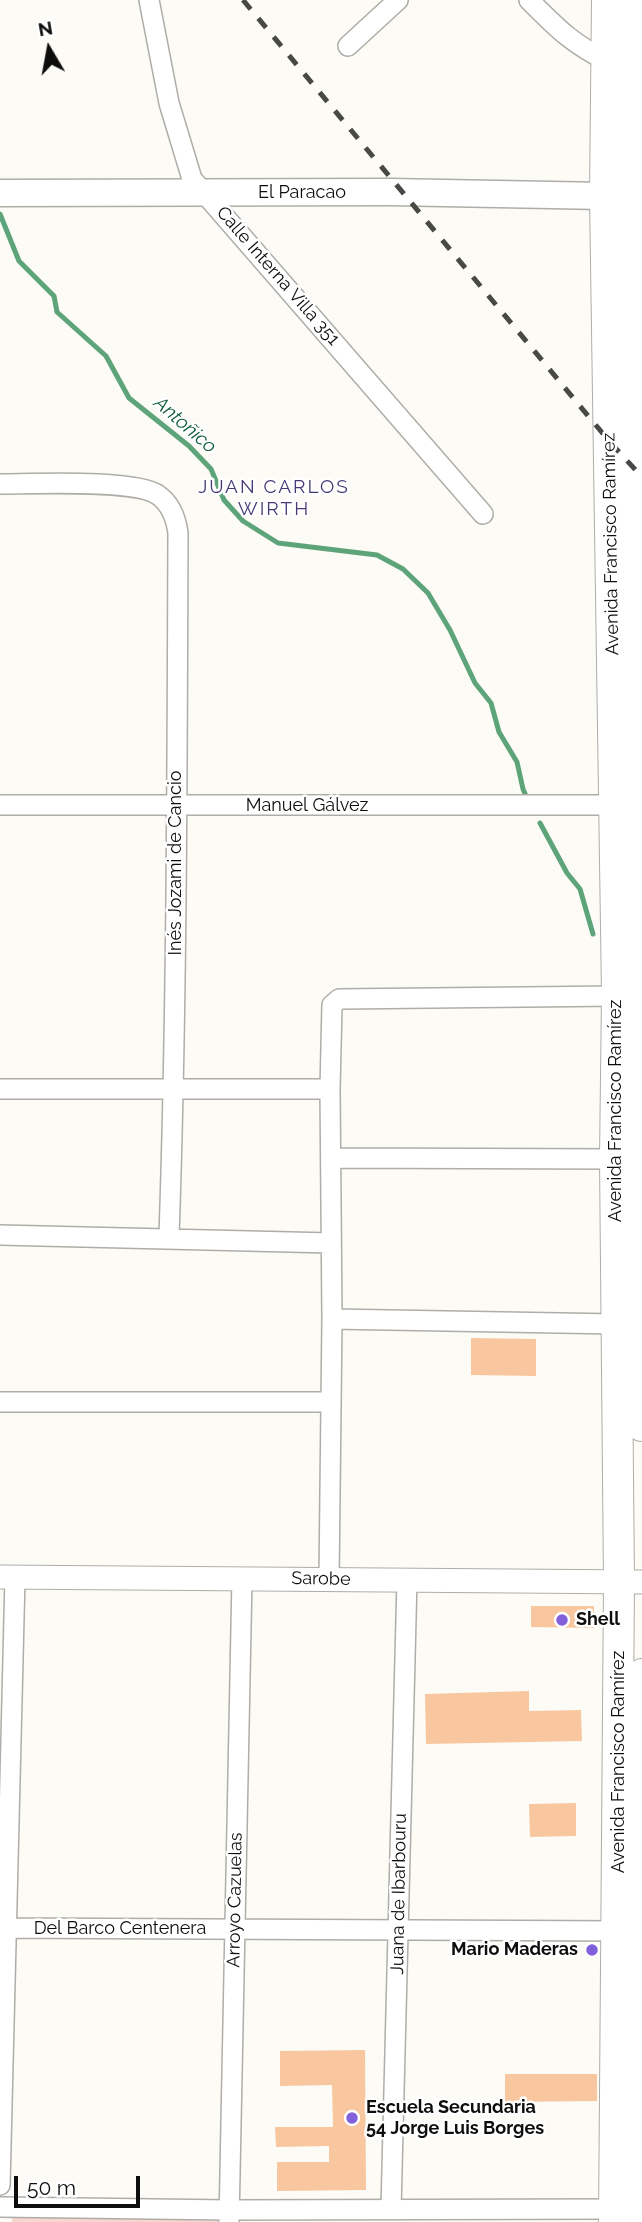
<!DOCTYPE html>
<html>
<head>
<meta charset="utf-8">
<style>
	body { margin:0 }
	#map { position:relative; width:642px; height:2222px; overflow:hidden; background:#fdfbf6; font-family:Raleway,sans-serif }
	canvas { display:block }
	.north { position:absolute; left:14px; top:14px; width:70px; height:70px; -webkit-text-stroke:5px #fff; paint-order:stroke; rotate:350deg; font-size:19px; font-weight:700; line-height:28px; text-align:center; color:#0d0d0b }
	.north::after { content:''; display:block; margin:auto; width:24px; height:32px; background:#0d0d0b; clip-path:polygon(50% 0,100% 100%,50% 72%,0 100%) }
	.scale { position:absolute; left:14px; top:2176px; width:126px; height:32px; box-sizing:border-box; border:4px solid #0d0d0b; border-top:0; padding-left:9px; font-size:21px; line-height:24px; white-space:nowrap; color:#0d0d0b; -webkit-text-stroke:5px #fff; paint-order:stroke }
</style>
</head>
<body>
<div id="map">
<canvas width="642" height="2222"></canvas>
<div class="north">N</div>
<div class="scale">50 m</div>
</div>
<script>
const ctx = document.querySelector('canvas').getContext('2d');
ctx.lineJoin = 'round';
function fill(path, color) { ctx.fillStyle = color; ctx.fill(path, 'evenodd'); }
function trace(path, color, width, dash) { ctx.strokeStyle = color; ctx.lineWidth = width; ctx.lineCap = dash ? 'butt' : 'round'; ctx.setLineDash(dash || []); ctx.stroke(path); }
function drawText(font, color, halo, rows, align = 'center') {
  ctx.font = font + ' Raleway,sans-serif'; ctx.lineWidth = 5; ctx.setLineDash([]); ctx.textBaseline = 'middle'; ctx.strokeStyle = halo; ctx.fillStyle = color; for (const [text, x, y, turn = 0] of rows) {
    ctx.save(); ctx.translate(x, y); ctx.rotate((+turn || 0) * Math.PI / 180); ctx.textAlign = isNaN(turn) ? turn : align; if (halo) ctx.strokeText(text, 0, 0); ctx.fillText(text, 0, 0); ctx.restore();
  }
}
const green = new Path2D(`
	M12 2216 224 2221 223 2222H12Z`);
const stream = new Path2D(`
	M0 214 19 261 54 296 57 312 106 356 129 398 189 446 211 469 224 500 243 521 278 543 377 555 403 569 428 593 450 630 475 683 491 703 499 732 517 762 523 789 526 796
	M540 823 567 873 580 889 593 934`);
const building = new Path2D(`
	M471 1338 536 1339V1376L471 1375Z
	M531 1606H594V1628L531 1627Z
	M529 1691V1711L581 1710 582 1741 426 1744 425 1694Z
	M576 1803V1836L530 1837 529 1804Z
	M365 2050 366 2190 277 2191V2162H329V2146L276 2147 275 2127H333L332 2085 280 2086V2051Z
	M505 2074H597V2101L505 2102Z`);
const minor = new Path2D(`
	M149 0 169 103 192 179 483 514
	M529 0C557 28 571 43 607 61
	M348 46 398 0
	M0 484C32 484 136 479 158 495 171 504 176 518 178 533 177 768 177 1003 169 1237
	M0 805H614
	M0 1089H330
	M331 1158 615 1159
	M0 1235 331 1243
	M332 1319 616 1324
	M0 1402H331
	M329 1579 332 1319 330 1089 332 1005 339 999 617 996
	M0 1928 618 1931
	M0 2185 15 1577
	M0 2207 230 2210 614 2209
	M391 2209 407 1579
	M229 2222 242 1578`);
const tertiary = new Path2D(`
	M0 1577 642 1582`);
const secondary = new Path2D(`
	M0 193 390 192 605 196`);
const primary = new Path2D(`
	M607 0 605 196 617 994 615 1159 619 1582 614 2222
	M630 0 629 196 639 811 638 997 642 1426
	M637 2222 642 1674`);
const rail = new Path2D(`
	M243 0 609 441 642 477`);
const markers = [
	[562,1620,7,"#8060db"],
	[592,1950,7,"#8060db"],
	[352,2118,7,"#8060db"]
];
const streetNames = [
	["El Paracao",302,193],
	["Calle Interna Villa 351",278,276,49],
	["Avenida Francisco Ramírez",611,544,-91],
	["Manuel Gálvez",307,806],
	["Inés Jozami de Cancio",176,863,-90],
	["Avenida Francisco Ramírez",616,1111,-90],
	["Sarobe",321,1579,1],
	["Avenida Francisco Ramírez",619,1762,-90],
	["Juana de Ibarbouru",399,1894,-89],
	["Arroyo Cazuelas",235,1900,-89],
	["Del Barco Centenera",120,1929]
];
const poiNames = [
	["Shell",576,1620],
	["Mario Maderas",578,1950,"right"],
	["Escuela Secundaria",366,2108],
	["54 Jorge Luis Borges",366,2129]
];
const waterNames = [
	["Antoñico",185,425,41]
];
const neighbourhoodNames = [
	["JUAN CARLOS",274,487],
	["WIRTH",274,509]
];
fill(green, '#f9d5cf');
trace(stream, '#5ea47a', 5);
fill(building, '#f8c7a0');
trace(minor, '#aeada7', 22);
trace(tertiary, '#aeada7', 25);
trace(secondary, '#aeada7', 29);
trace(primary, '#aeada7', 32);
trace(minor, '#fff', 19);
trace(tertiary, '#fff', 23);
trace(secondary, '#fff', 26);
trace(primary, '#fff', 30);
trace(rail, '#484845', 5, [12, 12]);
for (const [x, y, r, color] of markers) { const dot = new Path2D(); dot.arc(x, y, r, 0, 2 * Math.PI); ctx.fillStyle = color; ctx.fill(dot); trace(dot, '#fff', 2.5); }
drawText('18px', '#0d0d0b', '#fff', streetNames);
drawText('bold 18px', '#0d0d0b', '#fff', poiNames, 'left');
drawText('italic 19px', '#0f5c38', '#fff', waterNames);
ctx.letterSpacing = '2px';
drawText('19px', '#483a76', '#fff', neighbourhoodNames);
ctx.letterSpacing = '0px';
</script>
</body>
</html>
